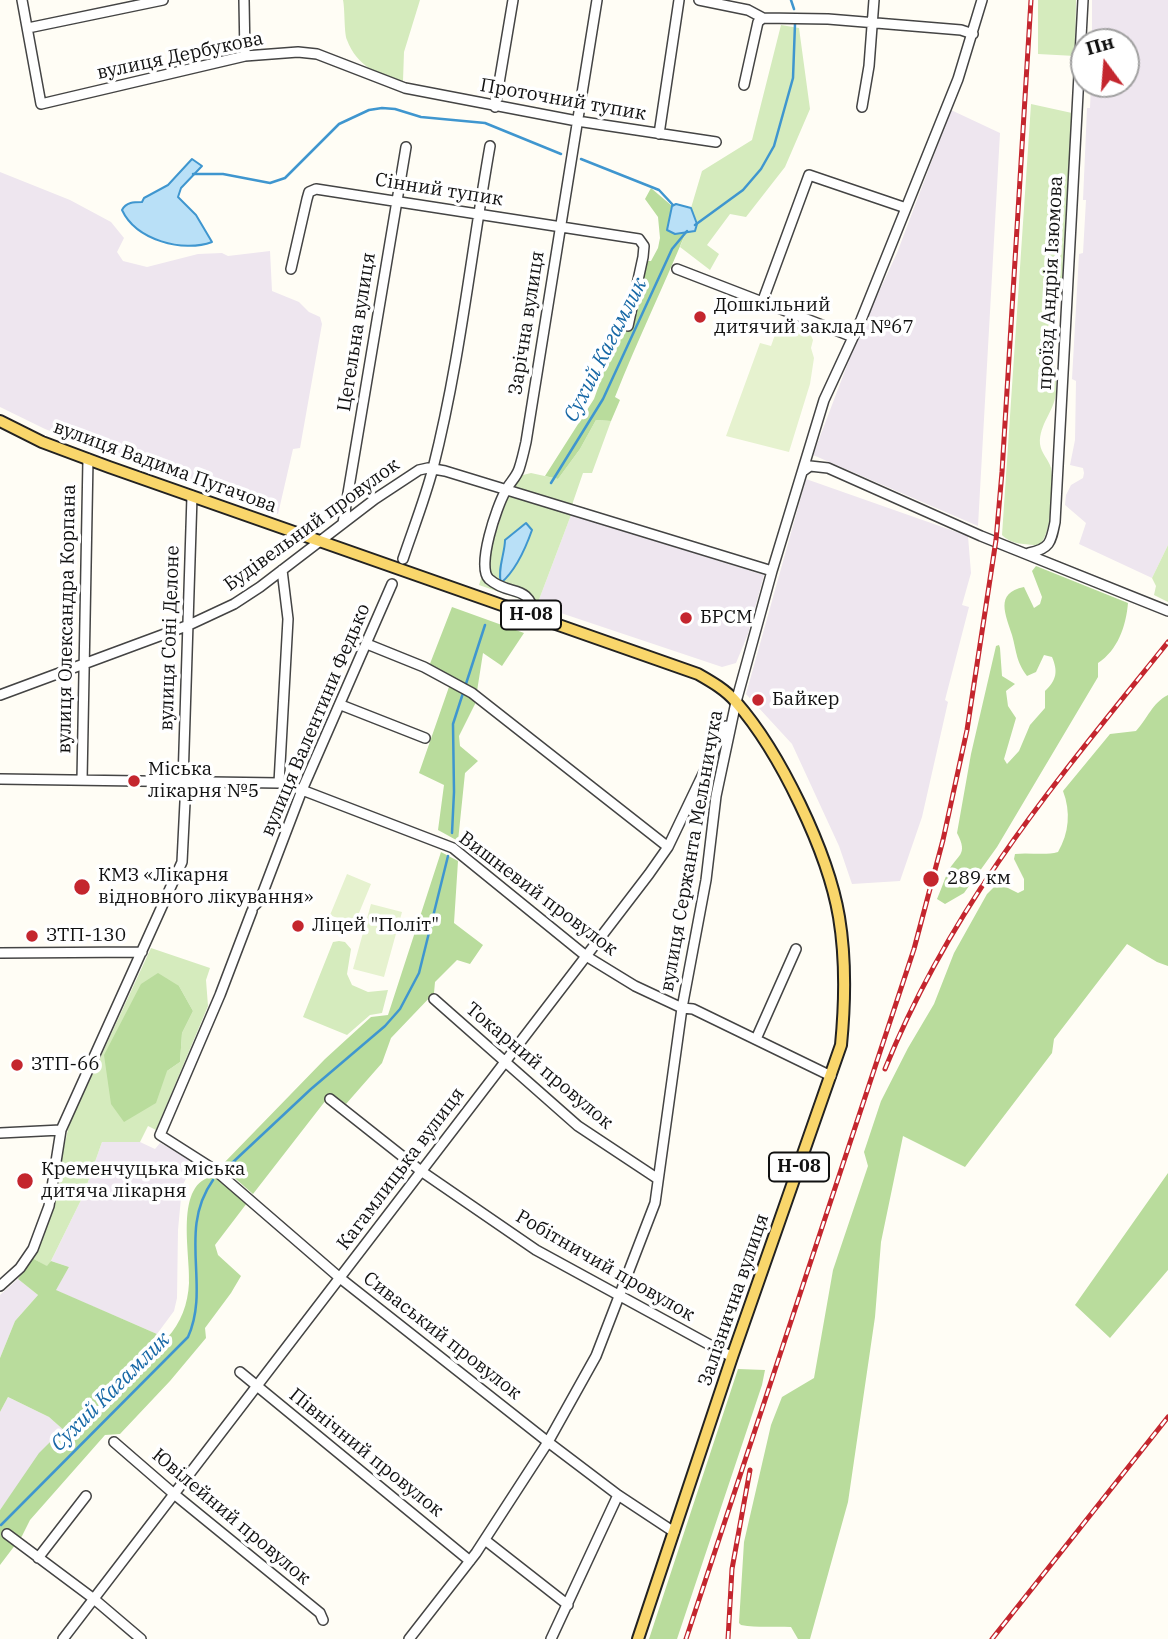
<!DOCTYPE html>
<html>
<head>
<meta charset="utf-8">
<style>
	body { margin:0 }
	#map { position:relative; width:1168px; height:1639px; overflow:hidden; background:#fffdf5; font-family:"IBM Plex Serif",serif }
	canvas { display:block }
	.north { position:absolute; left:1070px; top:28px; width:70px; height:70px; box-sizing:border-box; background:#fff; border:2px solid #a0a0a0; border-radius:50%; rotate:344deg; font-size:19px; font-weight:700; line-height:28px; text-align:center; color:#111 }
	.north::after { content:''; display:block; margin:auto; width:24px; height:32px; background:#c4262e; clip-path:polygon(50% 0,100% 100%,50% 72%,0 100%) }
</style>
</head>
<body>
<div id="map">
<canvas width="1168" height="1639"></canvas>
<div class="north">Пн</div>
</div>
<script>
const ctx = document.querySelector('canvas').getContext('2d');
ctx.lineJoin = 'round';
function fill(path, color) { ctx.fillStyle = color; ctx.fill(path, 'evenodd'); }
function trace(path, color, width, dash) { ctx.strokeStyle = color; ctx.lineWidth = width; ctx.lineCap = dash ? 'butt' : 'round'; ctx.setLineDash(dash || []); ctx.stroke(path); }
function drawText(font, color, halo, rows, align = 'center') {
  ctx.font = font + ' "IBM Plex Serif",serif'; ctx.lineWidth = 7; ctx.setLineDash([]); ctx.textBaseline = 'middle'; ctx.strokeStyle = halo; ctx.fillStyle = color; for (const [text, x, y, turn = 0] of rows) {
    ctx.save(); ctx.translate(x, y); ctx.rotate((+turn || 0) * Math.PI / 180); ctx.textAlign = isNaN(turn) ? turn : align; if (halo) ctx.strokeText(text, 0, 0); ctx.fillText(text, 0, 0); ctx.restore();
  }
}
const industrial = new Path2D(`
	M1092 0H1168V545L1152 578 1079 544 1086 523 1065 505 1066 495 1071 485 1083 478 1084 473 1083 468 1070 465 1075 440 1076 381 1072 379 1079 254 1083 253 1086 200H1083L1087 108H1090L1091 84H1126V42H1092Z
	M951 110 1000 133 978 526 813 455 857 339 897 253Z
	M0 172 70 200 111 222 124 238 117 252 123 261 147 267 198 254 222 253 228 256 270 251 272 291 299 302 309 312 320 317 322 324 300 448 293 449 278 514 142 467 45 429 0 407Z
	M806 479 968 536 971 573 962 605 969 607 945 700 948 702 922 817 900 881 852 884 839 846 792 744 746 694Z
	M571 515 764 575 748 634 736 663 722 667 537 605Z
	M102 1142H140L155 1149 160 1143 190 1158 185 1169 189 1172 182 1187 178 1230 177 1298 174 1311 157 1334 55 1290 69 1267 51 1261 83 1196Z
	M18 1279 38 1295 15 1321 0 1358V1295Z
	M8 1397 49 1417 67 1433 50 1442 0 1510V1412Z`);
const green = new Path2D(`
	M343 0H420L404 52 403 81C377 75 357 66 347 40 344 33 345 9 343 0Z
	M1038 0H1076L1075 56 1038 54Z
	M781 25 799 28 810 109 785 167 746 217 730 214 707 245 719 254 710 270 680 247 686 232H690L696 220 691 208 702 171 752 140Z
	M1031 104 1072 113 1063 278 1051 307V321L1047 328C1048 352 1059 368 1056 393 1054 412 1039 424 1040 444 1041 453 1049 460 1051 468 1054 485 1052 537 1038 546 1025 543 1013 546 1002 535Z
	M596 420 611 421 592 473H583L573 502 571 515 537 605 479 585 507 499 519 476 531 473 558 479 580 449ZM517 532 528 542 513 569 499 577 505 553V540Z
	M1168 545V602L1154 595 1156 586 1152 578Z
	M339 941 345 942 351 949 347 974 352 985 368 992 388 990 382 1013 370 1015 347 1035 303 1017 333 942Z
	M151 948 210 968 206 980 208 1006 156 1130 148 1126 140 1142H102L83 1196 48 1267 32 1258 44 1236 69 1125ZM179 986 193 1011 182 1033 180 1062 167 1071Z`);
const forest = new Path2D(`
	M651 188 672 206 670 211 675 234 686 232C663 288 637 341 615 397L620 400 611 421 596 420 580 449 558 479 545 476 594 399 608 360 620 335 644 261H651L658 248 660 238 658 217 645 199Z
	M1036 566 1128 603C1126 626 1118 650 1098 663V677L997 847 964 893 945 904 937 899C941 890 944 880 948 872 957 854 969 856 957 833L971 754 996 646 999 645 1000 648 1002 676 1015 684 1006 691 1008 706 1016 718 1004 759 1007 764 1019 751 1030 725 1045 708V691C1057 680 1058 671 1052 657L1044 655 1036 672 1027 676C1016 661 1017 653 1012 635 1006 615 994 593 1024 587L1034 608 1040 604 1042 597 1032 571Z
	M452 607 524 633 502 666 483 653 475 704 459 736 460 746 478 761 465 773 458 841 438 830 444 785 419 773 450 684 426 674Z
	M1168 695V966L1157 962 1127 944 1054 1039 1052 1053 965 1167 903 1136 881 1242 875 1317 848 1502 810 1639H798L791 1627C773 1626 758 1628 741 1625L739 1623 744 1542 771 1425 782 1397 814 1378 833 1270 868 1166 864 1152 881 1101 908 1048 934 1004 954 953 987 894 994 887H1006L1018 893 1024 890V879L1014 859 1015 854C1030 852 1044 856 1058 852 1069 833 1071 812 1063 791L1110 734 1136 731C1148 718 1152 703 1168 695Z
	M441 852 458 861 454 923 483 945 470 964 457 960 435 982 434 993 391 1038 382 1063 346 1104 333 1095 326 1100 253 1194 221 1166 325 1059 371 1017 388 1015Z
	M158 973 179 986 193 1011 182 1033 180 1062 167 1071 156 1103 124 1122 111 1104 104 1055 141 984Z
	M1168 1173V1270L1110 1338 1075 1305Z
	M215 1176 247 1203 215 1245 218 1255 241 1276 231 1293 205 1328 206 1338 170 1381 120 1434 105 1435 30 1520 22 1536 0 1565V1510L39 1453 50 1442 67 1433 49 1417 8 1397 0 1412V1358L15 1321 38 1295 18 1279 32 1258 47 1266 51 1261 69 1267 56 1290 157 1334 165 1333 167 1338C181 1323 188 1304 189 1283 191 1255 173 1181 215 1176Z
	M738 1369 765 1370 762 1385 677 1639H649Z`);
const pitch = new Path2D(`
	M780 321 809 331 813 340 811 348 814 358 810 384 789 452 726 436 760 343 771 346Z
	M347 874 371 884 354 925 330 915Z
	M371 904 402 912 384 977 353 969Z`);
const water = new Path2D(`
	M192 159 202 166 181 188 178 197 196 215 212 242C183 253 136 240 122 210 126 202 134 202 142 202L144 198 168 185Z
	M676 204 691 208 697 224 695 231 675 234 667 230 672 206Z
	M526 523 532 530C526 547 515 571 501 583 497 570 505 553 505 540Z`);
const stream = new Path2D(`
	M791 0 794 9
	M581 159 659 190 673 205
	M193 174H223L270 183 285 178 339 124 369 110 382 108 395 109 421 117 485 123 561 154
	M695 225 743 190 761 169 774 146 793 78 795 24
	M551 483 603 399 672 249 687 231
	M452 833 454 792 453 724 485 625
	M232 1163 311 1089 385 1026 400 1009 419 973 448 856
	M1 1525 188 1337C211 1286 177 1231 213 1180`);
const minor = new Path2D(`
	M22 0 41 104 245 56 298 52 317 54 405 88 577 121 716 142
	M244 0 245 56
	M699 0 748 10 763 18 828 19 961 30 973 34
	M28 28 163 0
	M744 85 758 22 763 18
	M495 107 513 0
	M862 107 869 66 874 0
	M659 134 679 0
	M291 269 307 199 309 192 316 189 639 239 644 246 643 257 628 326
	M677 269 853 337
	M763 300 809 175 906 208
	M803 471 810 466 828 468 981 536 1168 611
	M343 523 406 147
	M1029 553C1050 549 1051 542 1055 522L1083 0
	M403 559C413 529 425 499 433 468 460 362 471 253 490 146
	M536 617C527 581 511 598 489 579 476 567 497 506 505 492 509 483 516 478 519 469 522 460 524 451 526 442L597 0
	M367 644 424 667 472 693 668 847
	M0 695 189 625 234 604 260 587 375 499 419 470 428 468 445 471 772 571
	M341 705 425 738
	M0 779 279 783 302 790 453 848 586 956 635 986 682 1008 693 1009 831 1076
	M82 780 88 459
	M183 781 192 496
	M279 783 288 619 282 570
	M253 907 260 900 302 790 392 584
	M252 911 220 995 160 1135 215 1170 340 1278 548 1442 618 1495 674 1532
	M0 953 142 952
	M434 999 578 1126 658 1179
	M756 1039 796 949
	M330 1099 421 1171 536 1250 732 1357
	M0 1133 61 1130
	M0 1286 20 1268 33 1249 49 1206 61 1130 182 862 186 782
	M240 1372 470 1561
	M114 1442 174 1494 320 1613 323 1620
	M7 1534 94 1599 141 1639
	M485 1540 568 1605
	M38 1558 86 1496
	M63 1639 649 874 668 847 726 726
	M409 1639 476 1553 548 1442 596 1356 655 1203 682 1008 706 880 716 796 736 702 772 571 824 400 861 320 958 79 982 0
	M551 1639 618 1495`);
const major = new Path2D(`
	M0 421 42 442 109 467 698 674C712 682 726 690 736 702 780 752 828 852 839 917 846 959 845 1004 841 1045L732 1357 638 1639`);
const rail = new Path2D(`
	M885 1069C952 903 1058 779 1168 642
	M686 1639 914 949 943 840 967 730 996 540 1002 472 1031 0
	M728 1639 732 1569 750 1470
	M992 1639 1168 1417`);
const markers = [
	[700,317,7,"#c4262e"],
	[686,618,7,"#c4262e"],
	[758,700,7,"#c4262e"],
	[134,781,7,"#c4262e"],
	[931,879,9,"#c4262e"],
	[82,887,9,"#c4262e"],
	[298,926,7,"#c4262e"],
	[32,936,7,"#c4262e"],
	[17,1065,7,"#c4262e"],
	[25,1181,9,"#c4262e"]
];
const shields = [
	[531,615,60],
	[799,1167,60]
];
const shieldNames = [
	["Н-08",531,615],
	["Н-08",799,1167]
];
const streetNames = [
	["вулиця Дербукова",180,56,-12],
	["Проточний тупик",563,100,10],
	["Сінний тупик",439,190,9],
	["проїзд Андрія Ізюмова",1051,283,-87],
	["Зарічна вулиця",527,323,-81],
	["Цегельна вулиця",357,332,-81],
	["вулиця Вадима Пугачова",165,467,20],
	["Будівельний провулок",312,525,-36],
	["вулиця Олександра Корпана",67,619,-89],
	["вулиця Соні Делоне",170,638,-88],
	["вулиця Валентини Федько",316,720,-67],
	["вулиця Сержанта Мельничука",692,851,-80],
	["Вишневий провулок",538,894,37],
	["Токарний провулок",539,1066,40],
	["Кагамлицька вулиця",401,1169,-53],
	["Робітничий провулок",605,1266,30],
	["Залізнична вулиця",734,1300,-71],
	["Сиваський провулок",442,1336,38],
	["Північний провулок",366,1453,39],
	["Ювілейний провулок",231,1517,40]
];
const poiNames = [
	["Дошкільний",714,306],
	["дитячий заклад №67",714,328],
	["БРСМ",700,618],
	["Байкер",772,700],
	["Міська",148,770],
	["лікарня №5",148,792],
	["КМЗ «Лікарня",98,876],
	["відновного лікування»",98,898],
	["289 км",947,879],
	["Ліцей \"Політ\"",312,926],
	["ЗТП-130",46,936],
	["ЗТП-66",31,1065],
	["Кременчуцька міська",41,1170],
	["дитяча лікарня",41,1192]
];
const waterNames = [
	["Сухий Кагамлик",606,350,-63],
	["Сухий Кагамлик",111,1392,-45]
];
fill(industrial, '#eee6ef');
fill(green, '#d5ebbd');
fill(forest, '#b9dc9c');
fill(pitch, '#e6f2cf');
fill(water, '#b9e0f7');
trace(water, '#3f96cf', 2);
trace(stream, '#3f96cf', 2.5);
trace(minor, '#444', 12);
trace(major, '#222', 14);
trace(minor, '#fff', 9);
trace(major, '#f9d66b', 10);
trace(rail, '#c4262e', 5);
trace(rail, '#fff', 2.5, [8]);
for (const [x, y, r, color] of markers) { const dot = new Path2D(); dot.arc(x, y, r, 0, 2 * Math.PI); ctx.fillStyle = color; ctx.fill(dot); trace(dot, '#fff', 2.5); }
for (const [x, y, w] of shields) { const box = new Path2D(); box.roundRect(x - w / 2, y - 14.5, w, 29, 5); ctx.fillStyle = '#fff'; ctx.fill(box); trace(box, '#111', 2); }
drawText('bold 18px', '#111', null, shieldNames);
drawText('19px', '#111', '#fff', streetNames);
drawText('19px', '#111', '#fff', poiNames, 'left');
drawText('italic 21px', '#1768a6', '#fff', waterNames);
</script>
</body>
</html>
